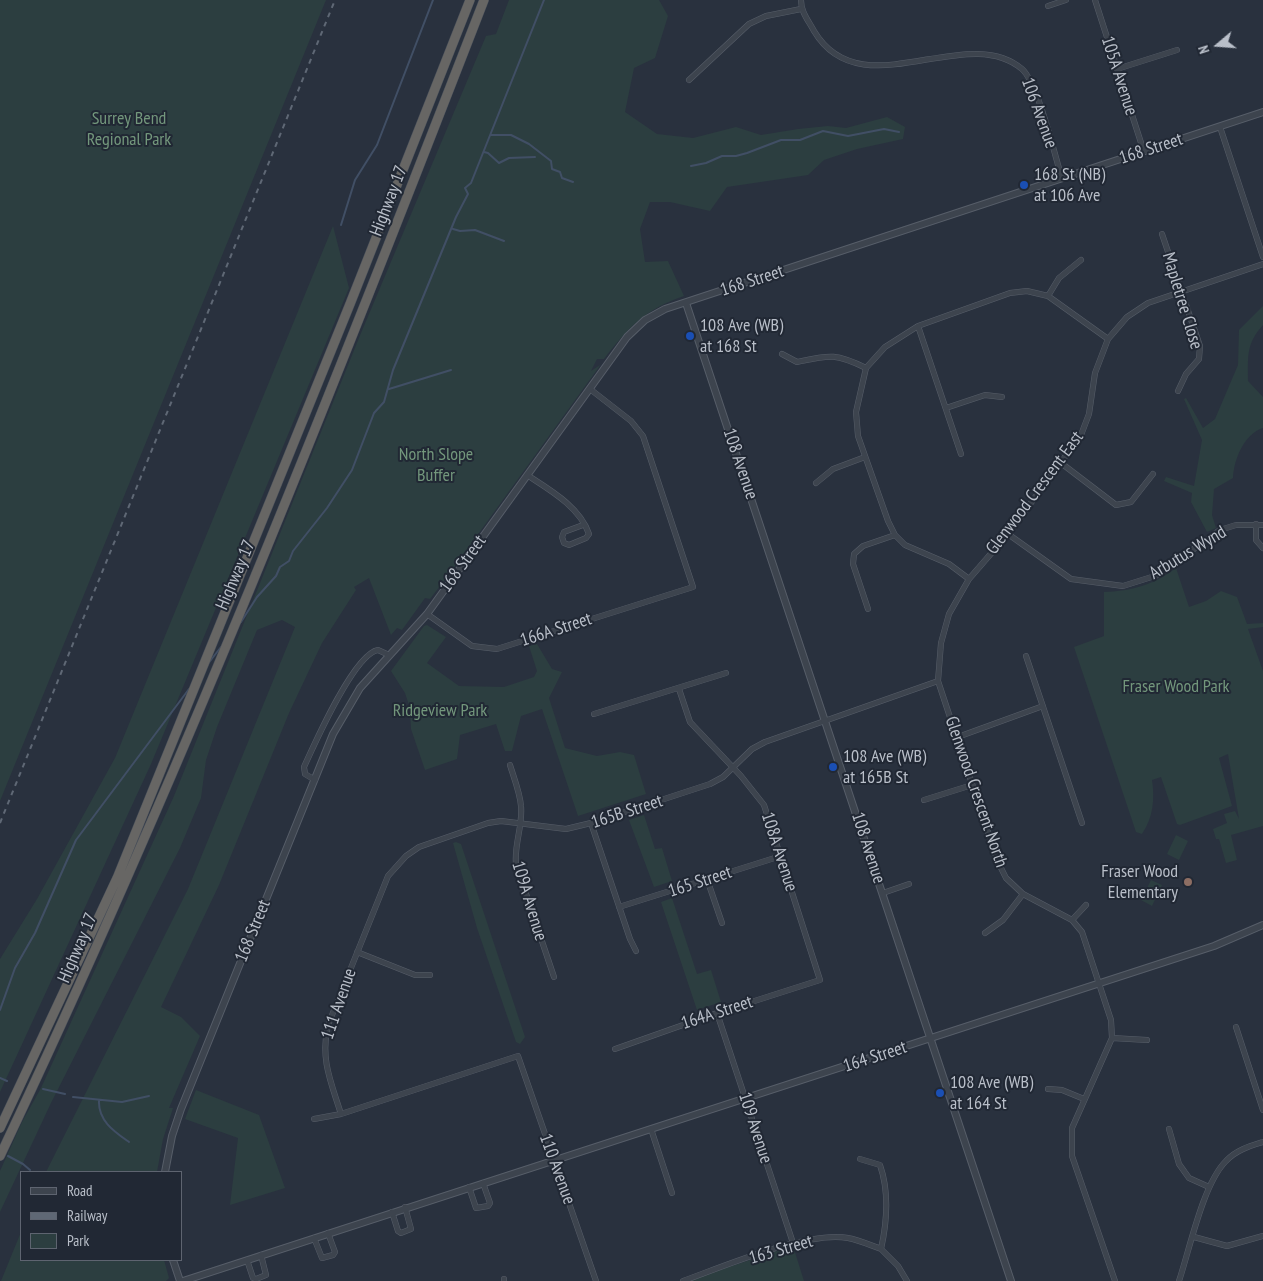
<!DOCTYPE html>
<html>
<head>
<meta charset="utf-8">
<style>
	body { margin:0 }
	#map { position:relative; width:1263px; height:1281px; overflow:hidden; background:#29313e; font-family:"PT Sans Narrow",sans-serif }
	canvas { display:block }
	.legend { position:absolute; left:20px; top:1171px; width:162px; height:90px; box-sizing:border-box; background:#212834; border:1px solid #5e6470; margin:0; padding:6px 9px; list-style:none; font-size:15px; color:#b9bfc9 }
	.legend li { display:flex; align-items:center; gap:10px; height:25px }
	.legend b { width:25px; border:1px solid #5e6470 }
	.north { position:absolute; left:1193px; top:20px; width:50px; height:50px; -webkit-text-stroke:4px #212834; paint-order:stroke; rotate:252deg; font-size:14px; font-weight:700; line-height:20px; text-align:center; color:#b9bfc9 }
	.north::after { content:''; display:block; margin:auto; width:18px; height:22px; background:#b9bfc9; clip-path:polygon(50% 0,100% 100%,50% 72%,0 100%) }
</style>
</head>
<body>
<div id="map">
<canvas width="1263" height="1281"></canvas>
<ul class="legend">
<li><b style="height:6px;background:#3d444e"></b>Road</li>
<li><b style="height:6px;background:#5f6875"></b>Railway</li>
<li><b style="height:14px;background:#2c3e40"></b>Park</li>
</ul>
<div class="north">N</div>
</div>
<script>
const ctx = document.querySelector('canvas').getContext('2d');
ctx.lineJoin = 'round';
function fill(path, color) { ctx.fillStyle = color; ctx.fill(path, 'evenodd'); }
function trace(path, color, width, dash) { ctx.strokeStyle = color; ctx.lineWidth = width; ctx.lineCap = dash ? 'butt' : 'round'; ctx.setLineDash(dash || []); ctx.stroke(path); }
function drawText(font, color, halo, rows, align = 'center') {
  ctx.font = font + ' "PT Sans Narrow",sans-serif'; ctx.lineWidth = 4; ctx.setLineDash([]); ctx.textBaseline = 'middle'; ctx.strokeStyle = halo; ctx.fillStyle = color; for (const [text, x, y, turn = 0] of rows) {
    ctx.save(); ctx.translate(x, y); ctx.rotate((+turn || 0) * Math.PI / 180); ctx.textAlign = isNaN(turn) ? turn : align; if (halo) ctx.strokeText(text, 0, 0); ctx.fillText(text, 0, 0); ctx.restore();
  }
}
const green = new Path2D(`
	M0 0H326L0 801Z
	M509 0H659L668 16 655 58 634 68 625 112 657 134 693 138 736 127 761 135 798 129 828 126 846 128 887 117 905 127 903 139 857 149 824 160 808 175 727 187 710 211 670 202H650L640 229 645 262 668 261 684 296C645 309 628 328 604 359H597L591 371 600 365 599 367 450 573 430 599 425 598 402 630 397 628 391 635 369 578 354 587 356 590 322 643 289 713 219 885 161 1007 181 1017 200 1036 169 1108H173L163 1139 157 1172H46L188 889 295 627 282 620 257 630 217 727 206 760 201 798 180 848 51 1103 0 1212V1171L22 1122 41 1088 174 796 361 333 486 36 496 34Z
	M333 226 349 288 151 764 0 1092V959L37 899 115 758Z
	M1263 306V325C1246 344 1248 356 1248 381L1263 397V428C1244 434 1234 459 1233 478L1214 489 1212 515 1216 528 1207 532 1191 502 1192 493 1164 481 1166 477 1194 486 1202 440 1184 399 1186 398 1203 428 1215 419 1238 365 1239 330Z
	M1176 568 1189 607 1206 601 1221 591 1237 597 1247 624 1263 623V627L1248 629 1263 671V826L1231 835 1237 860 1226 863 1219 839H1216L1213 829 1227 823 1224 814 1235 811 1239 819 1228 754 1219 758 1232 806 1180 825 1177 824 1161 777 1152 780C1155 799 1153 818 1142 834L1136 832 1074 647 1104 636V592C1131 591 1154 585 1176 568Z
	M427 625 446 637 427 663 459 686 504 687 534 677 537 671 529 646 537 644 552 669 562 672 549 698 565 748 597 756 620 752 634 755 646 794 578 816 542 709 521 716 512 751H505L496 724 460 735 457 759 425 770 411 729 410 708 405 693 391 671 424 626Z
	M644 815 655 849 662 848 672 881 654 887 629 820Z
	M1176 835 1188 841 1179 860 1167 854Z
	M456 842 461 844 525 1037 520 1044 516 1042 477 928 453 843Z
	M1151 880 1162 885 1152 906 1141 900Z
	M672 898 697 974 711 970 721 1002 697 1010 661 902Z
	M196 1090 259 1115 285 1188 230 1205 238 1138 185 1119Z
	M21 1232V1260H164L169 1278 166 1281H1Z
	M793 1246 804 1281H686Z`);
const stream = new Path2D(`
	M491 135H511L529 144 551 161 552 169 560 172 562 178 573 182
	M484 152 488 153 499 163 509 158 535 157
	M691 166 706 163 722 156H736L747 153 781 140H800L823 131 848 136 884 129 899 132
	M341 225 355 180 377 145 433 0
	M453 229 460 231 475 230 504 241
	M389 389 451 370
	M241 622 257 597 276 576 280 567 289 561 293 551 327 508 352 470 374 413 384 402 393 370 456 217 468 194 465 188 471 183 544 0
	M207 665 221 647
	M0 1010 15 968 35 933 76 840 189 689
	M0 1078 7 1081
	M43 1089 65 1094
	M73 1097 122 1102 149 1096
	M99 1101C98 1121 115 1132 129 1142
	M8 1156 23 1164 30 1170`);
const minor = new Path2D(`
	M801 0C801 12 808 20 814 31 861 110 966 21 1022 69 1038 83 1055 156 1062 179
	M1095 0 1144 152
	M1048 6 1066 0
	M1117 69 1177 50
	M689 80 749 24 766 16 801 9
	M1220 127 1263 257
	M1162 234 1200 346 1199 359 1186 374 1178 391
	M1048 296 1059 278 1081 260
	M918 326 961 454
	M782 354 797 362C830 355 835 353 866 368
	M946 408 985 395 1002 397
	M1061 463 1116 505 1131 502 1153 474
	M527 475C550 490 580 507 589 534L586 538 569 545 564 543 562 537 564 532 583 525
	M816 483 833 469 865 457
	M1256 524V540L1263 548
	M1008 534 1071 579 1123 586 1158 575 1220 530 1236 525H1263
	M969 579 949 564 905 545 895 535 888 521 858 436 856 412 866 368 885 347 918 326 1010 293 1027 291 1048 296 1108 339
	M868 609 853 564 854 554 863 546 895 535
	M427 614 472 646 497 649 693 587 643 436 631 421 590 389
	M1026 656 1082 823
	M594 714 726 673
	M955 738 1043 706
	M510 765C514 778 520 793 521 806 523 826 514 844 516 864L554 977
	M315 780 305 774 304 767C314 745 354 654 378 650L389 655
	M924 800 972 785
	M591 823 630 939 636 951
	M707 879 722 923
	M883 893 909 884
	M619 907 781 856
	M1072 920 1086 905
	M985 933 1003 920 1023 894
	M357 952 415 975H430
	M717 1013 793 1243
	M1236 1027 1263 1110
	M1112 1038 1147 1040
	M615 1049 717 1013 820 980 764 805 741 776 690 722 679 689
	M1048 1089 1062 1090 1084 1099
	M341 1114C331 1082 320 1059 328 1025L388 876 406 856 419 847 488 823 501 821 566 829 591 823 710 784 723 777 752 749 765 742 938 681
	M314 1119 341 1114 518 1056 596 1281
	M651 1129 672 1193
	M1169 1129 1179 1164 1189 1178 1209 1187
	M860 1159 880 1165C889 1191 887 1222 881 1249L898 1266 907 1281
	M469 1187 476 1208 488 1206 490 1203 483 1183
	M392 1212 398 1231 401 1233 411 1229 405 1207
	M1194 1237 1227 1246 1263 1236
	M314 1238 322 1258 333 1255 335 1252 328 1233
	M247 1260 253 1278 256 1279 266 1275 261 1255
	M504 1281V1279
	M683 1281C722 1267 809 1230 848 1238 859 1240 870 1245 881 1249
	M1115 1281 1072 1156V1128L1112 1038 1111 1020 1082 932 1072 920 1023 894 1006 878 998 862 938 681 941 643 949 614 969 579 1008 534 1081 435 1089 414 1095 373 1108 339 1127 317 1148 303 1263 264
	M1179 1281C1190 1248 1203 1184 1226 1161 1236 1150 1250 1146 1263 1142`);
const tertiary = new Path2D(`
	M686 303 1011 1281
	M165 1172 172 1136 181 1109 333 734 360 688 427 614 627 337 645 320 665 309 1263 112
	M173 1260 180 1281
	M183 1281 1214 946 1263 925`);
const trunk = new Path2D(`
	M0 1128 118 876 350 304 470 0
	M0 1156C179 779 333 389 484 0`);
const rail = new Path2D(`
	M0 823 335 0`);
const markers = [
	[1024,185,5,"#1a4fb4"],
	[690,336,5,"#1a4fb4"],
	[833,767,5,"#1a4fb4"],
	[1188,882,5,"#8d6e63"],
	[940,1093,5,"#1a4fb4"]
];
const streetNames = [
	["105A Avenue",1119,76,72],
	["106 Avenue",1039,113,70],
	["168 Street",1151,149,-18],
	["Highway 17",389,201,-69],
	["168 Street",752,281,-18],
	["Mapletree Close",1182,301,73],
	["108 Avenue",740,464,71],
	["Glenwood Crescent East",1035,493,-53],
	["Arbutus Wynd",1188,553,-31],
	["168 Street",463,564,-54],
	["Highway 17",236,575,-67],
	["166A Street",556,630,-18],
	["Glenwood Crescent North",976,792,71],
	["165B Street",627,812,-18],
	["108 Avenue",868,848,72],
	["108A Avenue",779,852,72],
	["165 Street",700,882,-18],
	["109A Avenue",529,901,73],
	["168 Street",253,931,-68],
	["Highway 17",78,948,-67],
	["111 Avenue",339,1004,-71],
	["164A Street",717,1013,-18],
	["164 Street",875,1057,-18],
	["109 Avenue",755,1128,72],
	["110 Avenue",557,1169,70],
	["163 Street",781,1250,-16]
];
const parkNames = [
	["Surrey Bend",129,119],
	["Regional Park",129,140],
	["North Slope",436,455],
	["Buffer",436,476],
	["Fraser Wood Park",1176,687],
	["Ridgeview Park",440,711]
];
const poiNames = [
	["168 St (NB)",1034,175],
	["at 106 Ave",1034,196],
	["108 Ave (WB)",700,326],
	["at 168 St",700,347],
	["108 Ave (WB)",843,757],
	["at 165B St",843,778],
	["Fraser Wood",1178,872,"right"],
	["Elementary",1178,893,"right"],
	["108 Ave (WB)",950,1083],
	["at 164 St",950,1104]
];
fill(green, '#2c3e40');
trace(stream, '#414f65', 2);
trace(minor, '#575e69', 6);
trace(tertiary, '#575e69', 8);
trace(trunk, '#474e59', 10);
trace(minor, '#3d444e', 5);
trace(tertiary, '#3d444e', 6);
trace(trunk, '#676664', 9);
trace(rail, '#5f6875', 2, [5, 5]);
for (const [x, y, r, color] of markers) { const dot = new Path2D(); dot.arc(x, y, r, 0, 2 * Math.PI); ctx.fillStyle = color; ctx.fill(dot); trace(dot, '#212834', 2); }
drawText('18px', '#b9bfc9', '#212834', streetNames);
drawText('18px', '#73977c', '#212834', parkNames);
drawText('18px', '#b9bfc9', '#212834', poiNames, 'left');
</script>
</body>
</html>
